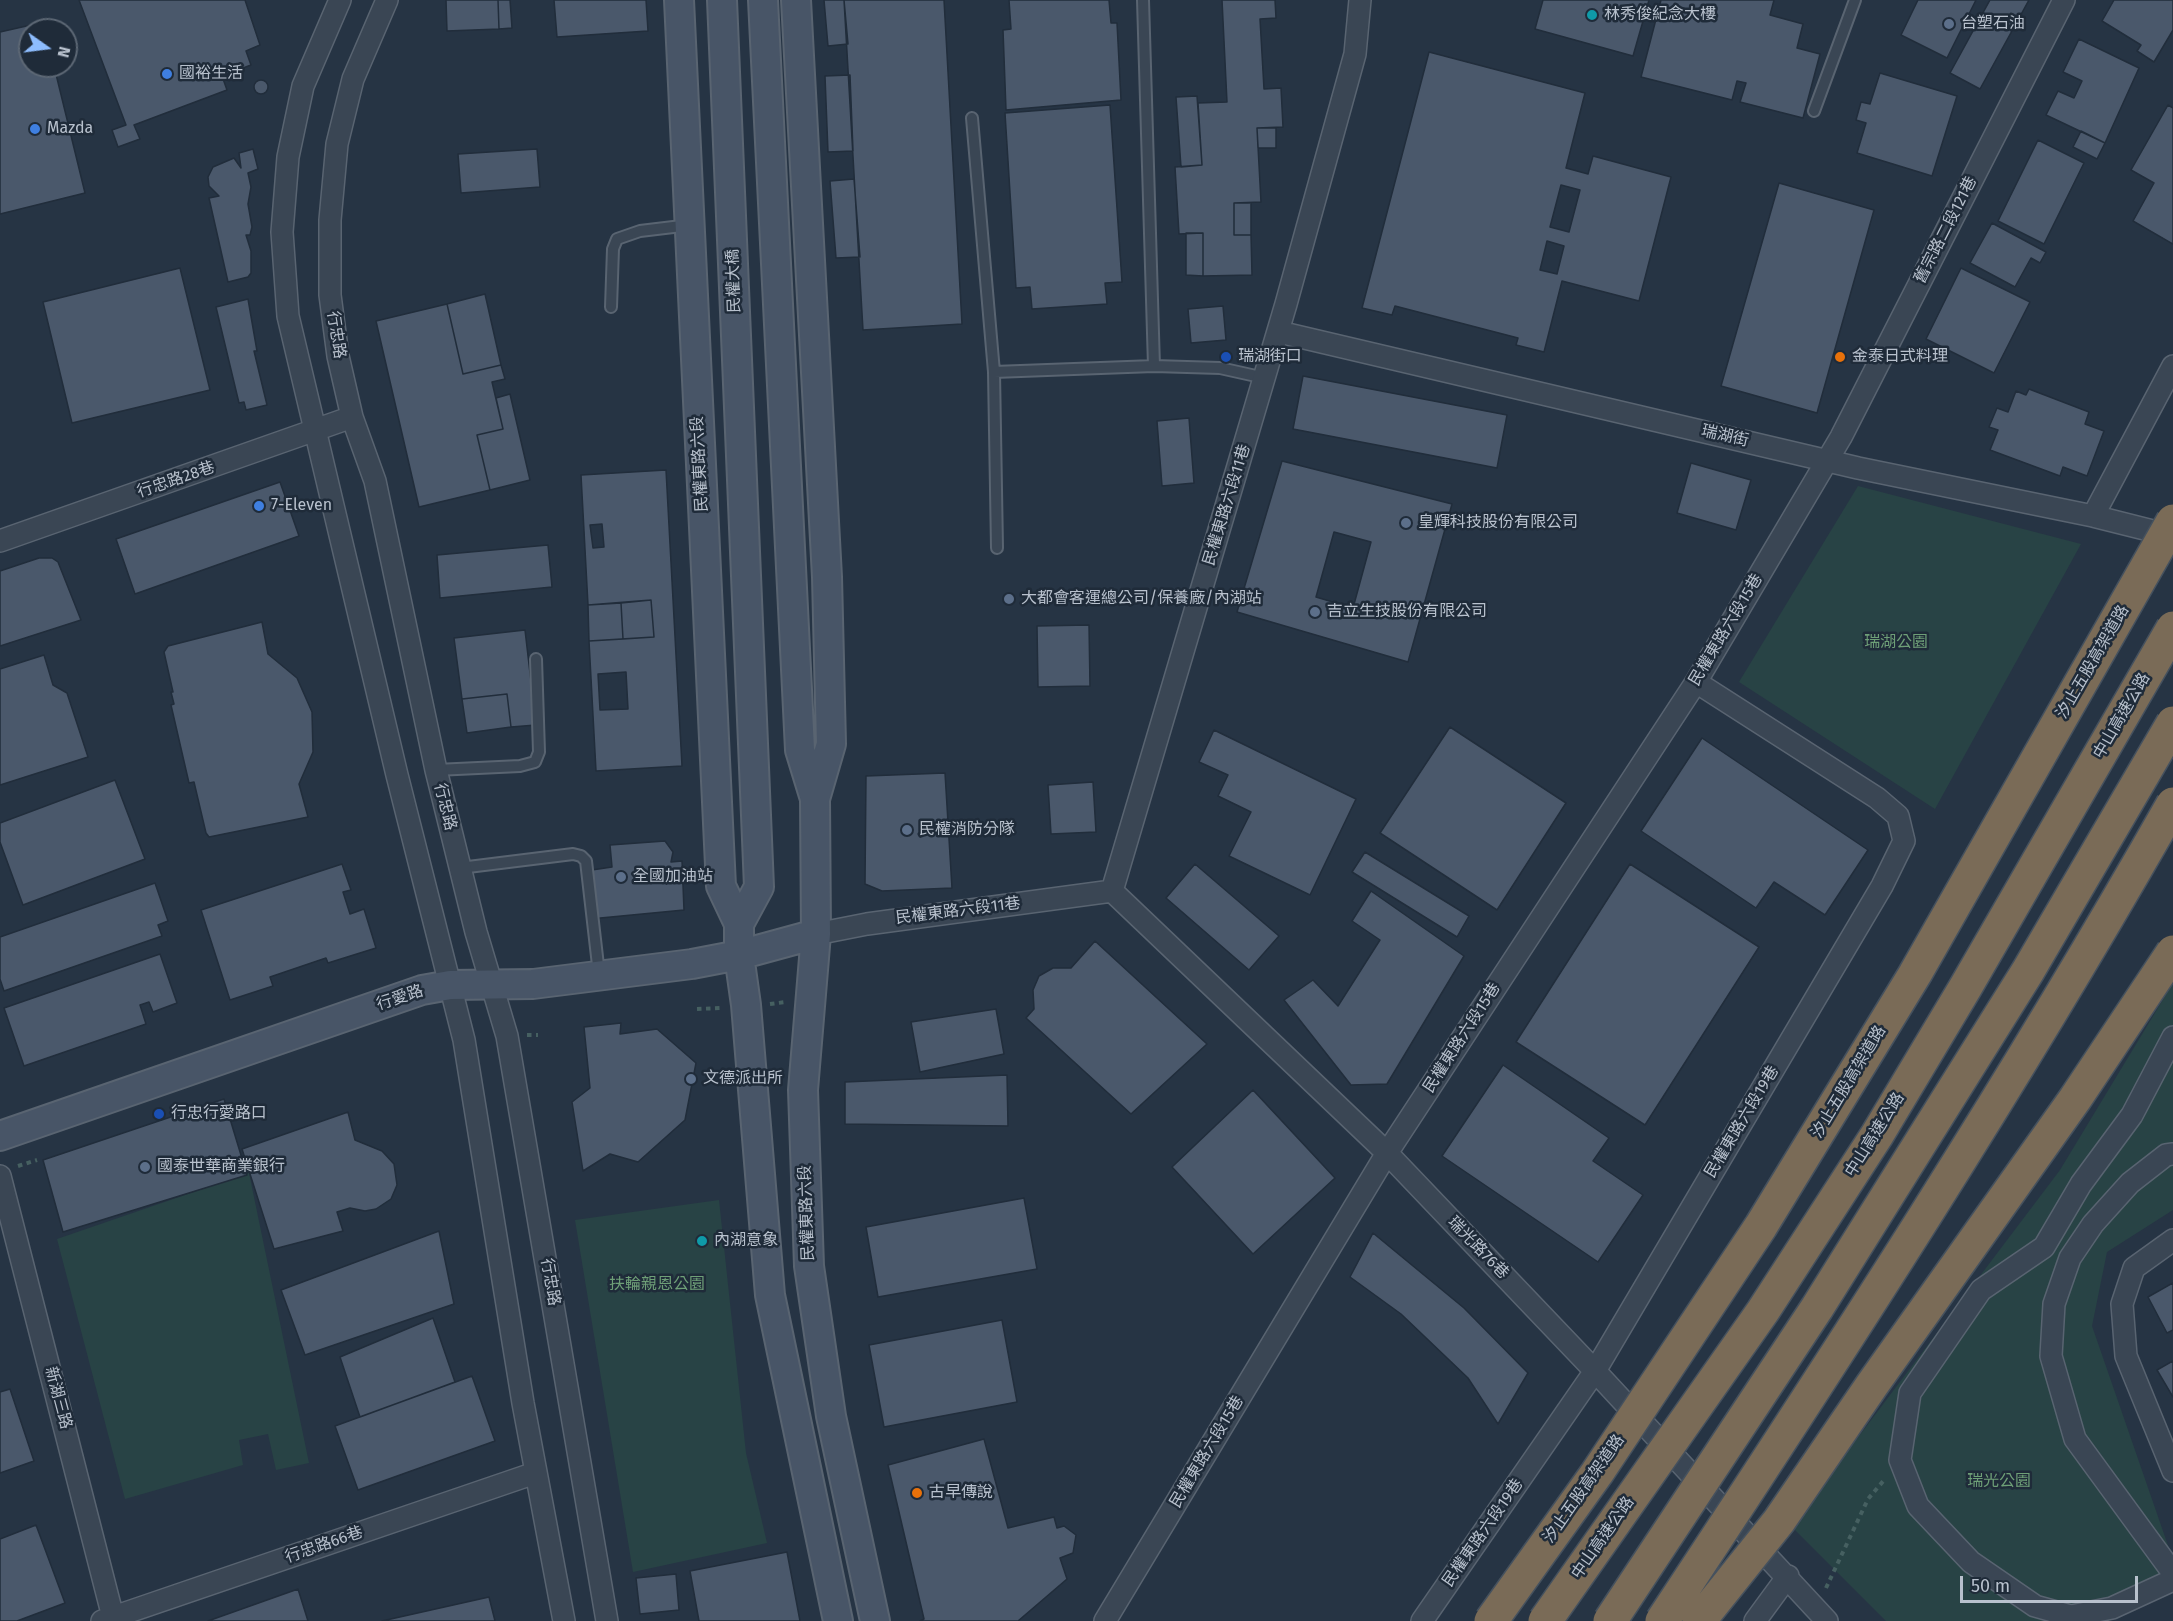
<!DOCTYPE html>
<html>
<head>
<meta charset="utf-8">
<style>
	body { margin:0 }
	#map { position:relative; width:2173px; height:1621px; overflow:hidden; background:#263444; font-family:"Fira Sans",sans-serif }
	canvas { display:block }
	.north { position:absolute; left:18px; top:18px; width:60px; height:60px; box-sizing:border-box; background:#1f2b39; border:2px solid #5c6774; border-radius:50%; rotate:104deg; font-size:16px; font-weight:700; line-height:24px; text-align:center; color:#b8c1cd }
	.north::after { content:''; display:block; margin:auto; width:21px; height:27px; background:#8dbcfd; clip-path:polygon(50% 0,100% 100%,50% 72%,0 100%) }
	.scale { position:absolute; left:1960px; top:1576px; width:178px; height:27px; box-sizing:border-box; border:3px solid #b8c1cd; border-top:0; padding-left:8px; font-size:18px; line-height:21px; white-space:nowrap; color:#b8c1cd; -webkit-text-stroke:4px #1f2b39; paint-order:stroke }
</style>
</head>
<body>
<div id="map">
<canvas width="2173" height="1621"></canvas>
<div class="north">N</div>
<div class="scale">50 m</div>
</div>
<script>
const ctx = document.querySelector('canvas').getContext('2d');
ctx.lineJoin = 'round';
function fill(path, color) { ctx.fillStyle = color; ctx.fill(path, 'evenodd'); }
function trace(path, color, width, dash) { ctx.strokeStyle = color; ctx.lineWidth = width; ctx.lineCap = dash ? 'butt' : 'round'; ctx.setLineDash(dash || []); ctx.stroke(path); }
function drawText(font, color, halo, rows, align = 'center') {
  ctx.font = font + ' "Fira Sans","Noto Sans TC",sans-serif'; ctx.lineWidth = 5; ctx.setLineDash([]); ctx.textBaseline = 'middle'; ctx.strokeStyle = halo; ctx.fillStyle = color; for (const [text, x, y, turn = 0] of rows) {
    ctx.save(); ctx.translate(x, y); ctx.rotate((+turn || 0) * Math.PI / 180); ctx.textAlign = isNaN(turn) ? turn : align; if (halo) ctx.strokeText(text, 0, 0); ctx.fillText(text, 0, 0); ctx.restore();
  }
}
const green = new Path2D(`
	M1858 486 2081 544 1935 809 1739 682Z
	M2173 983V1210L2107 1252 2092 1326 2173 1560V1587L2108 1621H1886L1791 1526 2060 1170Z
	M249 1173 309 1463 276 1470 268 1434 239 1440 243 1465 125 1499 57 1239Z
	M719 1200 746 1453 767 1543 633 1572 575 1220Z`);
const building = new Path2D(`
	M79 0H245L260 45 246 51 251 65 222 76 227 90 134 125 140 139 118 147 112 130 126 125Z
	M446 0H498L499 29 447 31Z
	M498 0H510L512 28 499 29Z
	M554 0H646L648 31 557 37Z
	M824 0H844L848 44 828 46Z
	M844 0H944L962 324 863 330Z
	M1009 0H1109L1111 23H1117L1121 100 1006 110 1003 30 1011 29Z
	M1222 0H1275L1276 18 1260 19 1264 89 1281 88 1283 127 1257 128 1261 202 1234 203V235H1251L1252 275 1203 276V233L1179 234 1175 167 1202 165 1198 103 1227 102Z
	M1543 0H1649L1633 56 1535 29Z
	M1661 0H1774L1770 15 1803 24 1797 48 1820 54 1803 118 1740 102 1746 83 1737 81 1732 100 1641 77Z
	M1918 0H1976L1947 58 1901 35Z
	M1990 0H2029L1980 89 1950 73Z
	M2114 0H2173V30L2154 62 2137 51 2141 45 2102 21Z
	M44 22 46 30H30V66H54L85 193 0 214V32Z
	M2079 39 2139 68 2105 143 2046 115 2058 91 2074 98 2082 81 2063 72Z
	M1429 52 1585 93 1566 168 1588 174 1593 156 1671 177 1639 301 1562 281 1544 352 1516 345 1518 338 1395 306 1392 315 1362 308ZM1561 185 1580 190 1569 232 1550 227ZM1547 241 1564 246 1557 274 1540 270Z
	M1880 73 1957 96 1932 176 1857 153 1866 123 1856 120 1861 102 1870 104Z
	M850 75 853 151 828 152 825 76Z
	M254 87a7 7 0 1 1 14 0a7 7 0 1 1-14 0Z
	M1197 96 1202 165 1181 167 1176 97Z
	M1110 105 1122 282 1105 283 1107 304 1032 309 1030 287 1016 288 1005 113Z
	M2168 105 2173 108V244L2133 221 2154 183 2131 170Z
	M1257 128H1276V148H1258Z
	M2081 131 2105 143 2097 159 2073 147Z
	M2038 140 2084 163 2044 244 1998 221Z
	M253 149 258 169 248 173 251 187 248 204 252 227 250 235H246L251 251V273L248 277 228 282 209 198 219 196 209 186 208 177 213 167 234 158 241 168 239 153Z
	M537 149 540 187 461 193 458 154Z
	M854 179 860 257 836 258 830 181Z
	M1779 183 1874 210 1817 413 1721 386Z
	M1234 203H1251V235H1234Z
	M1992 223 2046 252 2040 263 2031 258 2015 287 1970 263Z
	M1186 233H1203V276L1186 275Z
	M180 268 210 390 72 423 43 302Z
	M1961 268 2030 302 1994 373 1926 339Z
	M485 294 501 365 463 374 447 304Z
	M248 299 257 351H254L267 405 246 410 244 402 239 403 216 307Z
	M447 304 463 374 501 365 505 379 492 382 503 429 477 435 490 490 419 507 376 321Z
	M1223 306 1226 340 1191 343 1188 309Z
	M1303 376 1507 415 1497 468 1293 429Z
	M2029 389 2089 412 2085 424 2104 431 2087 476 2063 467 2060 476 1990 450 1998 430 1989 427 1997 408 2008 412 2016 391 2026 395Z
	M510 394 530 480 490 490 477 435 503 429 496 398Z
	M1189 418 1194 483 1162 486 1157 421Z
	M1282 461 1452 504 1408 662 1237 612ZM1334 532 1371 542 1353 608 1316 597Z
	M1691 463 1751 480 1736 530 1677 513Z
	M666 470 682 766 596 771 589 641 654 637 651 600 588 605 581 475Z
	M280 482 299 536 135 594 116 539Z
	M602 524 604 547 593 548 590 525Z
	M548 545 552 587 440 598 437 555Z
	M39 558H52L58 562 81 620 0 646V571Z
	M651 600 654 637 623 639 621 603Z
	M621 603 623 639 589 641 588 605Z
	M262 622 268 654 297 678 312 712 313 752 299 784 308 817 209 837 206 833 194 782 189 783 171 705 174 704 171 692H173L164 652 168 646Z
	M1089 625 1090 686 1038 687 1037 626Z
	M525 630 536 725 511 727 507 694 462 699 454 638Z
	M44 655 53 685 67 693 88 757 0 785V669Z
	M626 672 628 709 600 710 598 674Z
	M507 694 511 727 467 733 462 699Z
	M1450 727 1566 803 1497 910 1380 833Z
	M1214 730 1356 799 1310 895 1229 856 1251 812 1218 796 1228 775 1199 762Z
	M1702 738 1868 850 1825 915 1774 882 1756 908 1641 831Z
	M945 773 952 888 882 891 865 884 866 776Z
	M115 780 145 859 23 905 0 842V823Z
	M1093 782 1096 832 1051 834 1048 785Z
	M665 841 673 852 671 862 682 861 684 910 590 919 585 871 612 867 610 845Z
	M1365 852 1469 916 1457 937 1352 872Z
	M342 864 351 890 343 892 350 914 364 909 376 948 328 963 326 958 270 977 273 986 230 1000 201 910Z
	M1195 864 1279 936 1249 970 1166 898Z
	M1630 864 1759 947 1645 1125 1516 1042Z
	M155 883 168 921 158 925 162 936 4 991 0 979V937Z
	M1371 891 1464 956 1387 1084 1351 1085 1284 1000 1313 980 1338 1006 1380 940 1352 921Z
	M1095 941 1207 1044 1131 1114 1026 1018 1034 1009 1033 990 1039 976 1053 968H1071Z
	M160 954 177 1003 153 1012 149 1002 140 1005 146 1024 24 1066 4 1008Z
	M996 1009 1004 1054 920 1072 911 1022Z
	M621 1023 620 1034 657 1029 696 1063 685 1120 638 1162 610 1154 583 1171 572 1102 590 1088 584 1027Z
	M1503 1065 1609 1138 1593 1161 1643 1195 1598 1262 1442 1156Z
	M1007 1075 1008 1126 845 1124V1082Z
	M1253 1090 1335 1178 1253 1254 1172 1167Z
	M224 1099 247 1175 63 1232 43 1160Z
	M348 1112 355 1140 382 1151 394 1164 397 1185 391 1199 376 1209 365 1211 350 1208 337 1212 343 1231 274 1249 242 1149Z
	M1024 1198 1037 1269 878 1297 866 1227Z
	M439 1231 454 1304 305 1355 281 1290Z
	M1373 1233 1464 1308 1528 1373 1498 1424 1468 1378 1401 1314 1350 1277Z
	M2173 1283V1330L2167 1333 2148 1297Z
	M433 1318 455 1382 360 1417 340 1357Z
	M1002 1320 1017 1402 884 1427 869 1345Z
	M2173 1361V1397L2157 1370Z
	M472 1376 495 1441 358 1490 335 1426Z
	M10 1389 34 1461 0 1473V1392Z
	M984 1439 1008 1528 1054 1517 1057 1528 1064 1526 1076 1535 1073 1553 1060 1558 1067 1579 1018 1621H920L924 1619 888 1465Z
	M36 1525 65 1603 17 1621H0V1539Z
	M787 1552 800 1621H699L690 1571Z
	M676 1574 679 1610 640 1614 636 1578Z
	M298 1589 308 1621H208Z
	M489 1597 495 1621H382Z`);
const path = new Path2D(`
	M770 1004 786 1002
	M697 1009 721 1008
	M527 1035H538
	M18 1166 37 1160
	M1826 1588 1868 1499 1885 1479`);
const lane = new Path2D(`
	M1143 0 1154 366
	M1814 111 1855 0
	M972 118 994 372 997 548
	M611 307 613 249 617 239 640 231 690 225
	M994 372 1154 366 1220 368 1265 378
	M436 770 520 766 535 762 539 752 536 659
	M460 868 573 854 581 856 586 861 599 974`);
const street = new Path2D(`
	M340 0 303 86 288 157 282 232 288 316 397 775 464 1040 523 1403 564 1621
	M387 0 353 79 337 144 330 220V295L338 356 352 417 375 481 436 770 476 932 507 1036 607 1621
	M1279 332 1858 468 2093 516 2173 536
	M2093 516 2173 366
	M0 541 352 417
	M1112 891 1387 1153 1595 1371 1827 1621
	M1112 891 1286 304 1355 54 1360 0
	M816 934 867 924 1112 891
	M2173 1037 2132 1115 2081 1184 2044 1247 1981 1290 1910 1393 1900 1460 1918 1506 1971 1562 2035 1606 2071 1616 2112 1608 2173 1580
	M2173 1154 2166 1155 2130 1183 2093 1224 2070 1258 2054 1304 2051 1356 2075 1439 2173 1573
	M0 1176 114 1621
	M2173 1240 2134 1268 2122 1304 2126 1356 2173 1471
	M102 1621 535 1473
	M1105 1621 1387 1153 1696 682 1841 437 2064 0
	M1422 1621 1595 1371 1882 886 1904 841 1898 816 1877 798 1696 682
	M1755 1621 1788 1576`);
const secondary = new Path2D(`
	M679 0 721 886 739 924V955L746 1005 770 1295 838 1621
	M722 0 759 887 739 924
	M763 0 800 750 815 799 816 934 803 1090 809 1266 831 1416 875 1621
	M796 0 827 577 831 744 815 799
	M0 1136 422 990 450 985 533 984 692 964 739 955 816 934`);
const highwayBridge = new Path2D(`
	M1491 1621 1597 1473 1761 1226 1915 974 2173 521
	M1545 1621 1763 1311 1877 1135 1965 988 2173 628
	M1610 1621 1817 1308 2028 971 2173 723
	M1662 1621C1839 1353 2014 1084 2173 804
	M1699 1621 1779 1521 1872 1385 2075 1099 2173 952`);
const markers = [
	[1592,15,6,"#0f9aa8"],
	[1949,24,6,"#5c6f8a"],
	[167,74,6,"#3f7fe0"],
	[35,129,6,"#3f7fe0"],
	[1226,357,6,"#1a4fb4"],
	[1840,357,6,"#e8710a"],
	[259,506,6,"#3f7fe0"],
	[1406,523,6,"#5c6f8a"],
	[1009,599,6,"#5c6f8a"],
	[1315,612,6,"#5c6f8a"],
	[907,830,6,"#5c6f8a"],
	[621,877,6,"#5c6f8a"],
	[691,1079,6,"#5c6f8a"],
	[159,1114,6,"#1a4fb4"],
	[145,1167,6,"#5c6f8a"],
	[702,1241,6,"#0f9aa8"],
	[917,1493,6,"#e8710a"]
];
const poiNames = [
	["林秀俊紀念大樓",1604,15],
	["台塑石油",1961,24],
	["國裕生活",179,74],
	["Mazda",47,129],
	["瑞湖街口",1238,357],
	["金泰日式料理",1852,357],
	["7-Eleven",271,506],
	["皇輝科技股份有限公司",1418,523],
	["大都會客運總公司/保養廠/內湖站",1021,599],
	["吉立生技股份有限公司",1327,612],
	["民權消防分隊",919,830],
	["全國加油站",633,877],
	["文德派出所",703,1079],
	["行忠行愛路口",171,1114],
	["國泰世華商業銀行",157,1167],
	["內湖意象",714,1241],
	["古早傳說",929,1493]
];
const streetNames = [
	["舊宗路二段121巷",1946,230,-63],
	["民權大橋",734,281,-92],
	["行忠路",336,335,81],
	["瑞湖街",1725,436,13],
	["民權東路六段",700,464,-93],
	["行忠路28巷",176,480,-19],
	["民權東路六段11巷",1227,505,-73],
	["民權東路六段15巷",1726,630,-59],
	["汐止五股高架道路",2093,662,-60],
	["中山高速公路",2122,716,-60],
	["行忠路",445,807,76],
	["民權東路六段11巷",958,911,-7],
	["行愛路",400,998,-18],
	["民權東路六段15巷",1462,1038,-57],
	["汐止五股高架道路",1849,1082,-59],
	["民權東路六段19巷",1742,1122,-59],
	["中山高速公路",1875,1135,-58],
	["民權東路六段",807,1213,-92],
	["瑞光路76巷",1478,1248,46],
	["行忠路",550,1282,80],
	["新湖三路",58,1398,75],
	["民權東路六段15巷",1207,1452,-59],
	["汐止五股高架道路",1584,1489,-55],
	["民權東路六段19巷",1483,1533,-55],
	["中山高速公路",1603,1538,-55],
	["行忠路66巷",324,1545,-19]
];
const parkNames = [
	["瑞湖公園",1896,643],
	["扶輪親恩公園",657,1285],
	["瑞光公園",1999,1482]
];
fill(green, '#284345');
fill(building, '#4a586b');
trace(building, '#212d3b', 1.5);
trace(lane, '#596471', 14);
trace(street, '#596471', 24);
trace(secondary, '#596471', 32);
trace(path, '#466061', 4, [4.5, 4.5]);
trace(lane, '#3a4654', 10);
trace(street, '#3a4654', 21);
trace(secondary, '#485567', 28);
trace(highwayBridge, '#45515e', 36, []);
trace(highwayBridge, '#7a6b57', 33);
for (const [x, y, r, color] of markers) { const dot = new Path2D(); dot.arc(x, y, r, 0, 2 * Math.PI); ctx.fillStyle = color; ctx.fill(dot); trace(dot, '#1f2b39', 2); }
drawText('16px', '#b8c1cd', '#1f2b39', poiNames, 'left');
drawText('16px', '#b8c1cd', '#1f2b39', streetNames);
drawText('16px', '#6e9f77', '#1f2b39', parkNames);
</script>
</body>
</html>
